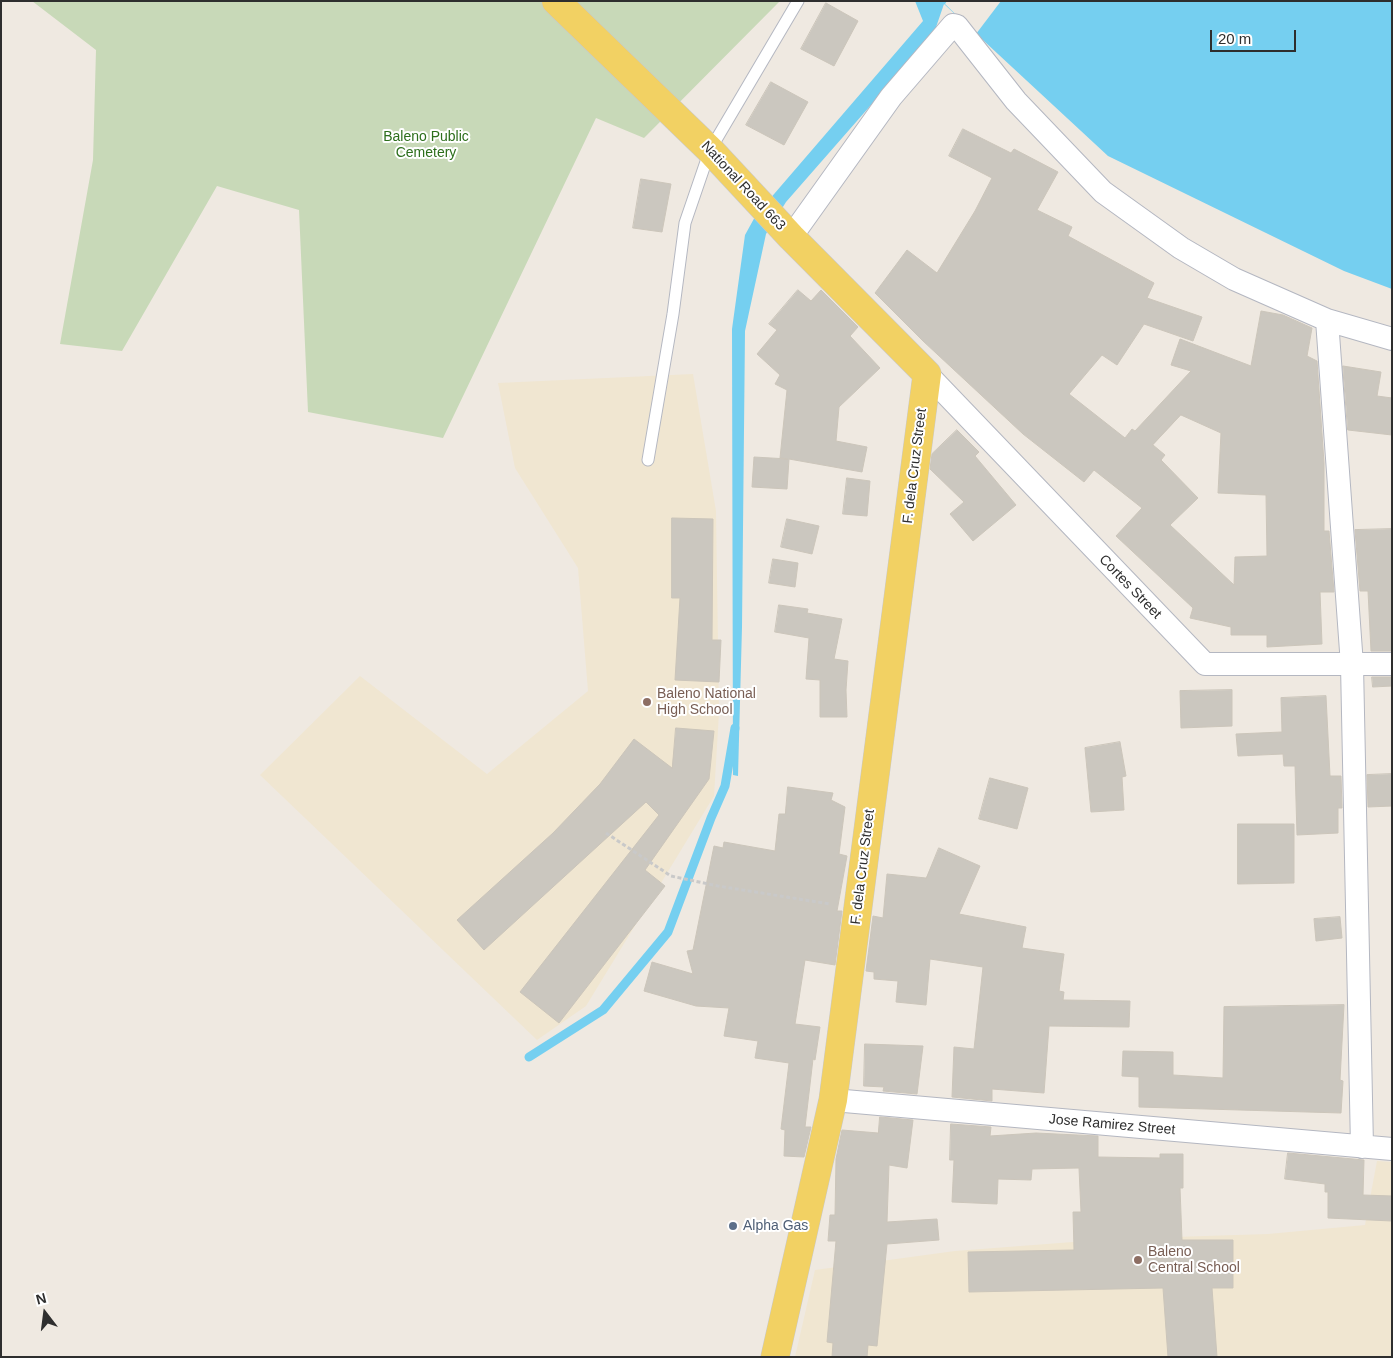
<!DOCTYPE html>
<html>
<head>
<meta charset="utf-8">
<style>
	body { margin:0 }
	#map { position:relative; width:1393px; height:1358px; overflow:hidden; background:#efe9e1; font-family:Helvetica,sans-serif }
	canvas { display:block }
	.frame { position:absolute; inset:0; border:2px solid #2e2e2e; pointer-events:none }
	.north { position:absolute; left:20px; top:1288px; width:50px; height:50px; -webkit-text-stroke:4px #fff; paint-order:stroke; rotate:345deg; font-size:14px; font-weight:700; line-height:20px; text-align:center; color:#2e2e2e }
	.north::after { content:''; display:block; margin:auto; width:18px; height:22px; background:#2e2e2e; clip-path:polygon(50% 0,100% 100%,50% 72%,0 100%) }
	.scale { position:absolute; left:1210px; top:30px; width:86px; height:22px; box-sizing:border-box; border:2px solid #2e2e2e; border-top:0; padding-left:6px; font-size:15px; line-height:18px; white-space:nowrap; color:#2e2e2e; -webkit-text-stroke:4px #fff; paint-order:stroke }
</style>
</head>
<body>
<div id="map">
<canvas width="1393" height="1358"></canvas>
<div class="frame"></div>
<div class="north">N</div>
<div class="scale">20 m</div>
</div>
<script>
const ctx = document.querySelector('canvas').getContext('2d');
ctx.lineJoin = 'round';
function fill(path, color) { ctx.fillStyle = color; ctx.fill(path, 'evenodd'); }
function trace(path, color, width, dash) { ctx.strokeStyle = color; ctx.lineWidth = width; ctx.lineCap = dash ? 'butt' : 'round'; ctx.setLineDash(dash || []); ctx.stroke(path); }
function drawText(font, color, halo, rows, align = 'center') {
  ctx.font = font + ' Helvetica,sans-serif'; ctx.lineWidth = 4; ctx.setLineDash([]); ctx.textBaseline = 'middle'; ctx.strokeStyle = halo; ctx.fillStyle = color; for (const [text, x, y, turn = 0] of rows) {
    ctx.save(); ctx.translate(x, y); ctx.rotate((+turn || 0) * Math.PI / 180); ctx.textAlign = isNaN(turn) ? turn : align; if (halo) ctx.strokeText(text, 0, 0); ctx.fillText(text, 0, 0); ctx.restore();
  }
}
const education = new Path2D(`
	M693 374 716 511 719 713 714 796 586 1006 537 1040 260 775 360 676 487 774 588 691 578 568 515 468 498 383Z
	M1377 1161 1392 1162V1357H795L815 1270 955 1251 1112 1239 1268 1234 1365 1225Z`);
const cemetery = new Path2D(`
	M32 1H780L644 138 596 118 443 438 308 412 299 210 217 186 122 351 60 344 93 160 96 50Z`);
const water = new Path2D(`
	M915 1H1392V289L1344 271 1108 156 944 4 934 33 786 202 766 234 745 331 742 627 738 776 733 775 732 329 745 235 756 215 923 21Z`);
const pier = new Path2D(`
	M947 1H1001L976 34 945 4Z`);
const stream = new Path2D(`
	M529 1057 603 1010 668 932 711 818 725 786 735 728`);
const building = new Path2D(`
	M826 3 858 21 834 66 801 49Z
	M771 82 808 102 784 145 746 125Z
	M963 129 1011 153 1014 149 1058 172 1037 210 1072 227 1068 236 1154 283 1147 298 1202 317 1193 341 1144 324 1117 365 1102 355 1069 394 1125 438 1132 429 1135 431 1191 371 1171 365 1180 339 1251 366 1261 311 1283 315 1312 328 1307 356 1317 361 1324 463V531H1329L1334 592H1320L1322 644 1267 647V635H1231V627L1190 618 1193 608 1116 536 1142 508 1094 470 1084 482 1023 434 923 341 875 293 907 250 937 273 975 211 992 178 949 156ZM1181 415 1221 433 1218 493 1266 495 1267 556 1235 557 1234 585 1170 525 1198 498 1161 460 1165 455 1153 445Z
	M641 179 671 184 662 232 633 228Z
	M798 290 811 301 821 290 858 327 850 336 880 368 839 407 836 441 867 447 862 472 789 459 787 489 752 487 754 457 788 459 780 458 787 390 775 384 780 375 757 354 777 330 769 324Z
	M1343 366 1381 372 1377 396 1392 398V435L1348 430Z
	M957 430 979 452 975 456 1016 505 973 541 950 514 964 502 930 469 932 454Z
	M847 478 870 481 867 516 843 514Z
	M672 518 713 519 712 640H721L719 682 675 680 680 598H672Z
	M787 519 819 526 812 554 781 547Z
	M1392 529V651H1371L1368 591H1360L1355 530Z
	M773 559 798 563 795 587 769 583Z
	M779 605 808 609 807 613 842 619 834 659 848 661 846 690 847 717H820V680L806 679 809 638 775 632Z
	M1372 677H1392V686L1373 687Z
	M1232 690V726L1181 728 1180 691Z
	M1326 696 1330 776H1341L1342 808H1338V833L1297 835 1295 766H1284L1283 754 1238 756 1236 734 1282 732 1281 698Z
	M676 728 714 731 709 779 645 870 665 886 559 1023 520 992 659 815 646 802 484 950 457 920 553 833 600 784 634 739 672 768Z
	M1120 742 1126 776 1122 777 1124 810 1091 812 1085 748Z
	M1392 774V806L1368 807 1367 775Z
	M990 778 1028 788 1017 829 979 819Z
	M788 787 833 793 831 800 845 807 839 854 847 856 837 911H842L835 965 805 960 795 1024 820 1027 815 1060 813 1059 805 1127H811L804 1157 784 1156 785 1130 781 1129 789 1063 755 1058 758 1041 724 1036 729 1008 696 1006 644 991 652 962 693 974 687 951 693 950 714 846 723 848 724 842 775 851 779 814H785Z
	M1238 824H1294V883L1238 884Z
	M939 848 980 866 959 914 1026 927 1022 948 1064 954 1059 991 1064 992 1063 1000 1130 1001 1129 1027 1049 1026 1044 1093 992 1089V1101L952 1097 954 1047 974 1049 983 967 930 959 926 1005 896 1002 898 981 874 979V972L866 971 873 916 883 918 887 874 926 878Z
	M1340 917 1342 938 1316 941 1314 919Z
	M1344 1005 1340 1080 1343 1081 1341 1113 1139 1107V1077L1122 1076 1123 1051 1173 1052V1075L1223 1078 1224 1007Z
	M865 1044 923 1046 917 1094 883 1091 884 1087 864 1086Z
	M880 1117 913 1120 907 1168 889 1165 887 1222 937 1219 939 1240 887 1244 877 1346 868 1345 867 1357H832L833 1343 827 1342 836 1241H828L830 1215H835L836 1159 842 1130 878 1133Z
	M951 1124 991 1127 990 1136 1036 1133 1098 1136V1157L1160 1158V1154H1183V1188H1180L1182 1240H1233V1288H1212L1217 1357H1168L1163 1288 969 1292 968 1252 1074 1250 1073 1212H1081L1079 1168 1032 1169 1031 1180 998 1179 997 1204 952 1202 954 1160H950Z
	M1288 1153 1364 1160 1363 1195 1392 1196V1221L1328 1218V1192H1325V1184L1285 1179Z`);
const path = new Path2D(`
	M606 833 671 876 718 886 830 904`);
const lane = new Path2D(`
	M648 460 673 314 685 223 710 150 798 1`);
const street = new Path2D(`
	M791 237 891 97 953 25 957 26 1016 101 1103 192 1181 248 1234 279 1327 320
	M927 374 1205 664H1392
	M833 1100 1392 1149
	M1362 1147 1352 665 1327 320 1392 339`);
const primary = new Path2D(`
	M556 1 710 150 791 237 927 374 833 1100 775 1357`);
const markers = [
	[647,702,5,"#8d6e63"],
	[733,1226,5,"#5c6f8a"],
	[1138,1260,5,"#8d6e63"]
];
const parkNames = [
	["Baleno Public",426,137],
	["Cemetery",426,153]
];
const streetNames = [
	["National Road 663",743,186,47],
	["F. dela Cruz Street",915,466,-83],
	["Cortes Street",1130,587,46],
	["F. dela Cruz Street",863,867,-83],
	["Jose Ramirez Street",1112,1125,5]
];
const educationNames = [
	["Baleno National",657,694],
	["High School",657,710],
	["Baleno",1148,1252],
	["Central School",1148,1268]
];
const serviceNames = [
	["Alpha Gas",743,1226]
];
fill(education, '#f0e6d1');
fill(cemetery, '#c8d9b8');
fill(water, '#75cff0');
fill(pier, '#efe9e1');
trace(stream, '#75cff0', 9);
fill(building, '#cbc7bf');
trace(building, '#cbc5ba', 1);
trace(lane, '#b4b7c1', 13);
trace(street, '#b4b7c1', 24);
trace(primary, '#c9c9c9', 29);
trace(path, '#c9c9c9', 3, [4, 2.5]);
trace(lane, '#fff', 11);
trace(street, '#fff', 22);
trace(primary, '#f2d163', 28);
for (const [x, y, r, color] of markers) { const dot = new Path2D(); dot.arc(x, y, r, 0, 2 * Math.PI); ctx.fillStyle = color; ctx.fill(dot); trace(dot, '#fff', 2); }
drawText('14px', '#2c6e1b', '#fff', parkNames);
drawText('14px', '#2e2e2e', '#fff', streetNames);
drawText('14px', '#785e54', '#fff', educationNames, 'left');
drawText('14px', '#4e5e75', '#fff', serviceNames, 'left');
</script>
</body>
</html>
